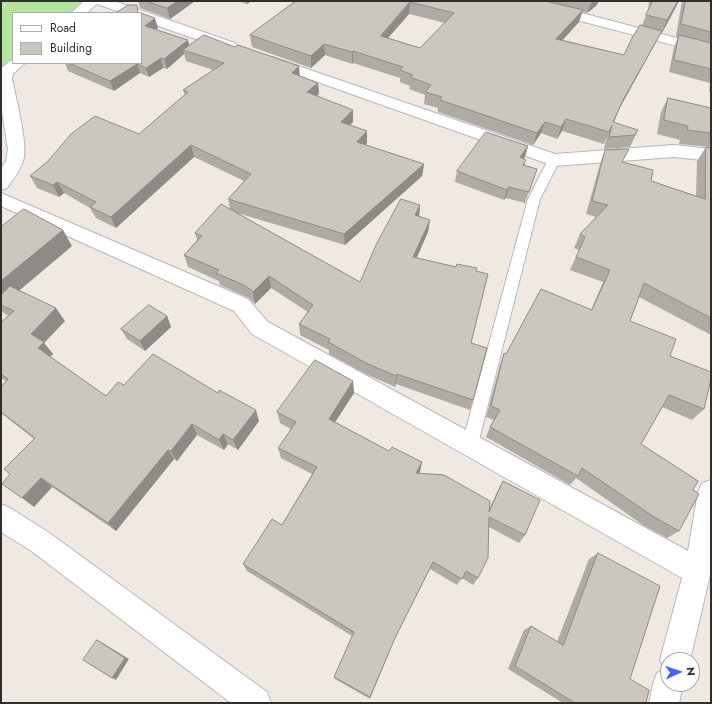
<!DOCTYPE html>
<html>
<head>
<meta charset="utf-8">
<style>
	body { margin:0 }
	#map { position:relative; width:712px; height:704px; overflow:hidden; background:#efe9e1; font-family:Jost,sans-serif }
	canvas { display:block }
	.frame { position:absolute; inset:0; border:2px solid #2e2e2e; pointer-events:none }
	.legend { position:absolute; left:12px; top:12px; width:130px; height:52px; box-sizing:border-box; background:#fff; border:1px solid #ababab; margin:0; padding:5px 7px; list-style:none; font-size:12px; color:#2e2e2e }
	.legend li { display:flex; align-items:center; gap:8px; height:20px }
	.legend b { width:20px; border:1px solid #ababab }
	.north { position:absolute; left:660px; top:652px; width:40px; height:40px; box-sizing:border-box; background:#fff; border:1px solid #ababab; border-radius:50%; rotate:87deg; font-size:11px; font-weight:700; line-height:16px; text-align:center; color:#2e2e2e }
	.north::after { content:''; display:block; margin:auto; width:14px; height:18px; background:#4264fb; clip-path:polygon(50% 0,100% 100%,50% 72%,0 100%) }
</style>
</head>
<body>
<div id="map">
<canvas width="712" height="704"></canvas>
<div class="frame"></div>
<ul class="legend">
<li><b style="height:5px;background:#fff"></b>Road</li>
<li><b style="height:11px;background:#cbc7bf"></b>Building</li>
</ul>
<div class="north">N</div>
</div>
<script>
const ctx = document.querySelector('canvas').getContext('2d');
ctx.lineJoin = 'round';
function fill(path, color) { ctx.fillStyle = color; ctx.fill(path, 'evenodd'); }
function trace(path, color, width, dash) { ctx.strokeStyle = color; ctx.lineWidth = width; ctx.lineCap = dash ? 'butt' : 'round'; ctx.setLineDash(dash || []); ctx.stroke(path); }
const green = new Path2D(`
	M1 1H88L74 13H13V63L1 74Z`);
const lane = new Path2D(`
	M554 156 558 157 560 160 540 199 478 444 475 449 470 451 465 449 462 444 528 199 548 160 550 157Z`);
const street = new Path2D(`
	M84 1H114L235 43 237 46 235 49 230 50 225 49 141 20V13H123L97 4 86 13H71Z
	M272 57 555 154 674 145 711 149V161L674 157 554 166 267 64 265 61 267 58Z
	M13 59V63H25L13 74 12 78C15 96 29 146 23 161 20 171 13 180 7 188L1 190V169L6 161 8 149 1 105V68Z
	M1 193 248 299 268 322 688 551 698 492 702 483 711 480V571L690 660H668V684H683L679 703H649L653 684 657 673 665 670 660 660 682 578 252 334 234 311 1 206Z
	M1 504 10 508 48 532 267 692 271 703H231L30 550 1 532Z`);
const secondary = new Path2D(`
	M513 1H536L711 47V55L515 4Z`);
const wall = new Path2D(`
	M138 1H195L170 19 140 8Z
	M238 1H252L247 4Z
	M296 1H599L596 6 587 13 582 12 579 22 563 40 624 55 642 25 648 11 649 1H679L662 33 661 32 656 42 618 111 614 123 638 130 630 147 604 149 607 136 604 144 562 131 557 139 541 133 533 145 438 112V108L424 104 425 95 409 89 410 86 400 82V78L353 63 352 64 325 55 311 68 252 47 250 35ZM409 14 445 23 420 48 388 38Z
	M682 1H711V92H709L710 83 669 72 674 47 678 37 676 36Z
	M141 13 158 28 156 29 189 46 300 76 318 83 319 94 317 96 353 122 350 125 367 131V143L365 145 424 164 422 176 345 245 237 213 360 282 420 205 419 216 430 220 428 232 417 258 476 271 471 343 473 400 470 410 396 384 395 387 366 374 329 354V350L300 335 299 324 308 312 271 288 255 304 249 298 220 285 219 281 188 267 184 255 197 240 195 233 230 209 228 199 244 181 194 157 116 228 96 218 90 208 64 193 59 197 37 188 30 176 139 134 185 95 183 90 213 70 186 61 184 54 167 69 163 68 149 77 140 73 114 91 68 71 65 63H141Z
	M668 98 711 108V147L679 144 680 140 657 134 661 112Z
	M528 146 524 159 525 166 537 169 525 203 506 198 504 200 455 182 457 171Z
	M706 147 711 148V335L639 297 630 321 670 356 704 409 692 420 662 407 641 444 693 490 679 531 667 538 643 525 576 478 570 485 486 437 490 427 494 420 486 417 500 365 504 353 506 354 591 310 603 282 570 270 579 250 574 248 580 234 596 217 586 214 600 164 605 150 651 181 696 196 697 161Z
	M1 227 72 246 19 291 65 321 44 343 53 354 50 357 106 396 124 385 259 421 238 450 228 444 224 450 197 435 177 461 174 459 116 531 52 487 34 507 10 474 34 439 1 413V387L6 381 1 378V322L9 316 5 314 1 310Z
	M167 316 171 327 145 351 127 339 121 329Z
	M353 381 354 393 335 422 389 451 422 462 419 473 489 509 498 490 503 481 525 535 519 543 489 527 478 578 473 585 462 578 457 585 430 569 393 642 370 699 335 679 334 677 352 636 247 571 243 564 282 525 312 474 281 458 278 448 291 429 280 423 277 412Z
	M598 553 630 679 646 703H563L508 669 524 630 531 626 557 642 589 559Z`);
const shadedWall = new Path2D(`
	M178 1H195L170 19 167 8Z
	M246 1H252L247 4Z
	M592 1H599L596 6 587 13Z
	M678 1H679L662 33 667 20Z
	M410 2 409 14 380 47 381 36Z
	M583 10 579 22 553 50 556 39Z
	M155 18 158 28 148 35 145 26Z
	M662 31 656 42 618 111 612 127 623 100Z
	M188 40 190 50H183L184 54 167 69 164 59Z
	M324 44 325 55 311 68V56Z
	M353 51V63L352 64V52Z
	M161 58 163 68 149 77 146 68Z
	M137 64 140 73 114 91 110 81Z
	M299 66 300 78 292 73Z
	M318 83 319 94 308 104 307 92Z
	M353 110V122L342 133 341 122Z
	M566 119 562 131 557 139 561 127Z
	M545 122 541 133 533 145 537 133Z
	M367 131V143L357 154V142Z
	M191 145 194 157 116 228 111 217Z
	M528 146 525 157 517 168 520 157Z
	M424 164 422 176 345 245 344 234Z
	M57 182 64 193 59 197 53 185Z
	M509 187 506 198 504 200 507 190Z
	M420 205 419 218 415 215Z
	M430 220 428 232 411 269 413 257Z
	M63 230 72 246 5 302 1 297V281Z
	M269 276 271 288 255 304 253 292Z
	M56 308 65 321 44 343 53 354 47 360 38 348 31 334Z
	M167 316 171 327 145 351 140 341Z
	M397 374 396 384 395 387 396 376Z
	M353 381 354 393 330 430 329 419Z
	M256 410 259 421 238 450 233 440Z
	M192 424 197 435 177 461 171 451Z
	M223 434 228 444 224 450 219 440Z
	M168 450 174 459 116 531 108 523Z
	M422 462 420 472 414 483 416 473Z
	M41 478 52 487 34 507 22 498Z
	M433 562 393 642 370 699 395 638Z
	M97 640 101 642 129 659 116 680 112 678Z`);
const building = new Path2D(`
	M146 1H178L167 8Z
	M296 1H545L583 10 556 39 624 55 632 38 640 25 662 31 623 100 613 122 638 130 635 135 609 137 612 125 609 132 566 119 561 127 545 122 537 133 440 100 442 97 425 92 431 85 410 77 413 75 400 70 403 67 353 51 352 52 324 44 311 56 250 35ZM410 2 454 13 420 48 381 36Z
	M653 1H678L667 20 646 15Z
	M686 1H711V32L681 24Z
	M128 5H137L138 12 141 13H116Z
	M141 13 155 18 145 26 188 40 164 59 161 58 146 68 137 64 110 81 69 63H141Z
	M204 35 235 47 238 45 299 66 292 73 318 83 307 92 353 110 341 122 367 131 357 142 424 164 344 234 228 199 251 174 191 145 111 217 90 207 96 202 57 182 53 185 30 176 48 161 71 134 95 116 139 134 188 92 183 90 224 63 183 50Z
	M679 35 711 43V69L674 60Z
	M668 98 711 108V133L687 130 688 126 664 120Z
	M486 132 528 146 520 157 526 160 523 165 537 169 529 192 509 187 507 190 457 171Z
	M706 147 711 148V318L644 283 630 321 676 339 670 356 711 372V379L704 409 669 395 641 444 698 481 693 490 699 494 679 531 654 517 582 468 578 476 490 427 500 410 491 406 504 353 506 354 541 289 592 310 610 270 576 257 585 237 580 234 608 205 592 201 605 150 629 149 622 162 653 170 651 181 705 199Z
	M401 199 420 205 415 215 430 220 413 257 456 267 457 264 477 268 476 271 488 274 471 343 487 348 473 400 397 374 396 376 366 363 328 342 330 339 299 324 313 305 269 276 253 292 246 286 216 273 219 270 184 255 202 236 195 233 221 204 360 282 376 245Z
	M24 209 63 230 1 281V227Z
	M10 286 56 308 31 334 44 342 38 348 106 396 118 382 124 385 153 354 218 393 219 390 256 410 233 440 223 434 219 440 192 424 171 451 168 450 108 523 41 478 22 498 2 484 10 474 4 469 35 438 1 412V387L8 379 1 374V322L14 311 1 305V295Z
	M149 305 167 316 140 341 121 329Z
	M315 360 353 381 329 419 389 451 392 447 422 462 416 473 444 475 490 501 489 512 503 481 540 500 525 535 489 517 488 558 478 578 466 571 462 579 433 562 395 638 370 697 334 677 354 632 243 564 272 519 282 525 317 467 278 448 296 422 277 412Z
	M598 553 660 586 630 679 649 690 646 703H575L515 666 531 626 563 645Z
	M97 640 125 658 112 678 83 660Z`);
fill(green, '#b6e59e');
trace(lane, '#b4b7c1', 2);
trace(street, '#b4b7c1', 2);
trace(secondary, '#b4b7c1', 2);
fill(lane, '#fff');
fill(street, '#fff');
fill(secondary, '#fff');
fill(wall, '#afaba4');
fill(shadedWall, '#8e8b86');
fill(building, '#cbc7bf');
trace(building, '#8e8b86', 1);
</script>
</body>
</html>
